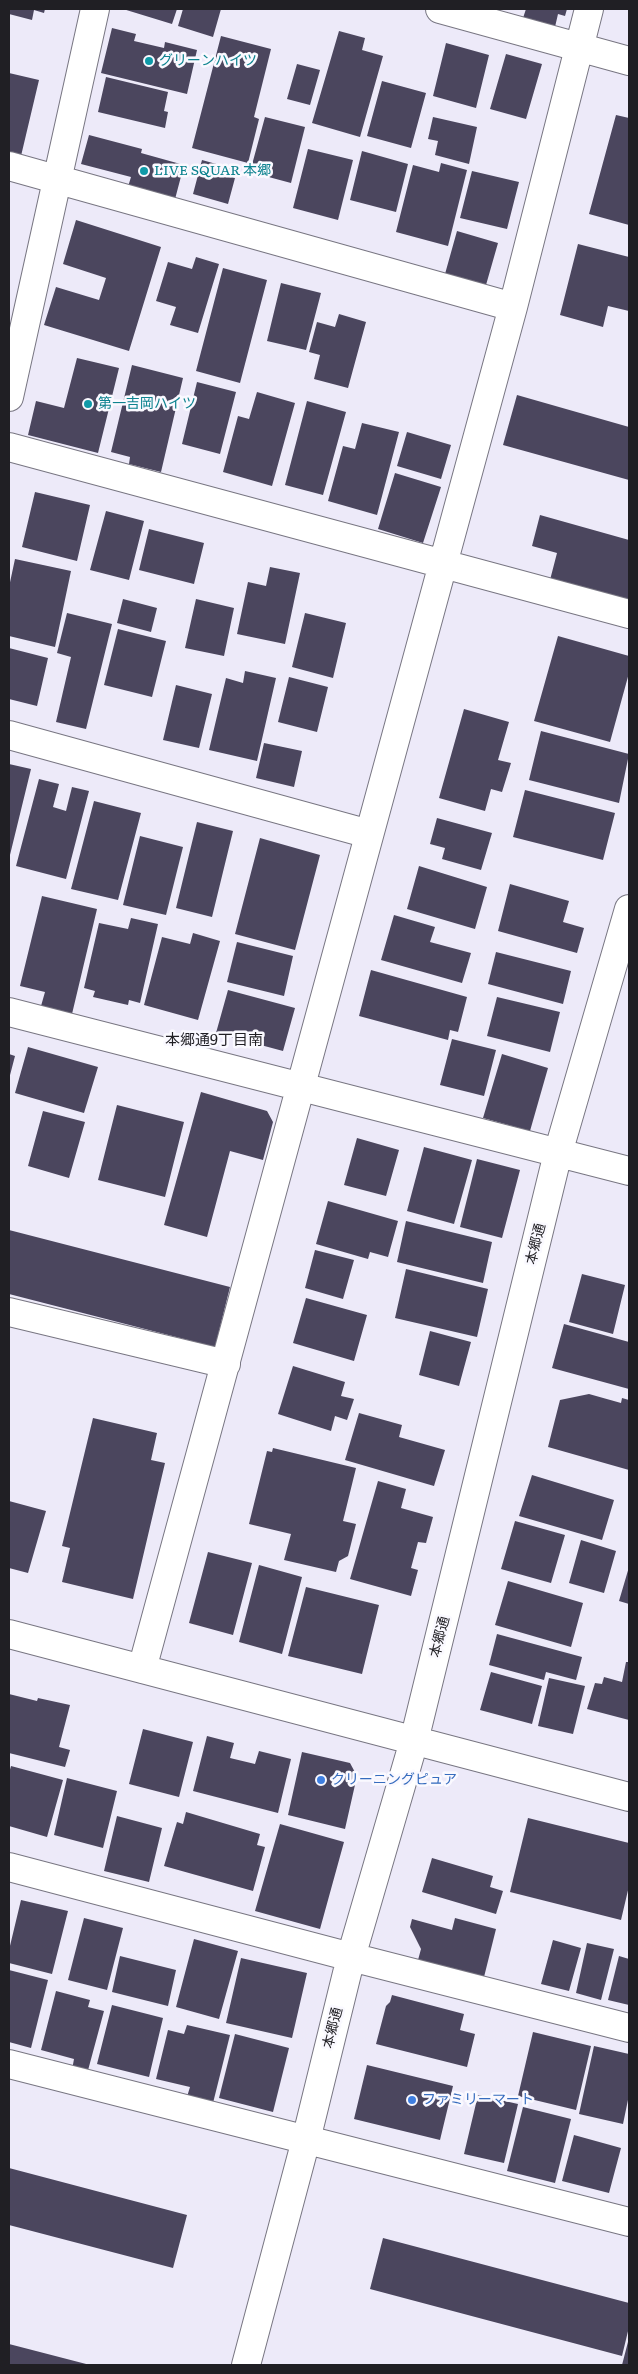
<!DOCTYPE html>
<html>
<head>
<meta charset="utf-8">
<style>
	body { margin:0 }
	#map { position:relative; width:638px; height:2374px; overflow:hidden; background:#edeaf9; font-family:Literata,serif }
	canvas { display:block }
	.frame { position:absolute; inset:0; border:10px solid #201f24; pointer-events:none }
</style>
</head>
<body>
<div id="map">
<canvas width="638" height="2374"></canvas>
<div class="frame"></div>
</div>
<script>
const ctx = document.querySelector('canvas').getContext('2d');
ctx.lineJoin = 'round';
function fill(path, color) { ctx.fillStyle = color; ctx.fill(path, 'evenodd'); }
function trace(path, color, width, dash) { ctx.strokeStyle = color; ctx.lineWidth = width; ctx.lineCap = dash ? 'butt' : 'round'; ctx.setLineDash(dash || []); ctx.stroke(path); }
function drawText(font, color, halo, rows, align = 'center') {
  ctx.font = font + ' Literata,"Noto Sans JP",serif'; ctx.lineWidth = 5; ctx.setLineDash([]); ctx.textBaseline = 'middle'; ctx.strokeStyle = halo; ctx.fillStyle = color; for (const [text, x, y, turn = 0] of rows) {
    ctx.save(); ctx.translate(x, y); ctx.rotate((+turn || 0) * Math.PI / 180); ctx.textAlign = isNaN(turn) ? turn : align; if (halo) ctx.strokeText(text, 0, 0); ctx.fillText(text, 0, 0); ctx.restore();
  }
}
const building = new Path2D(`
	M9 9H45L44 13 34 10 32 20 9 14Z
	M123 9H177L172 24Z
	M183 9H221L213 37 178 26Z
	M526 9H567L565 16 558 14 555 27 523 18Z
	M112 28 136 34 134 41 164 48 165 42 197 50 187 94 101 73Z
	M339 31 365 38 362 50 383 56 360 137 312 123Z
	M221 36 271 49 254 117 259 119 248 163 192 148Z
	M446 43 489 55 476 108 433 96Z
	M506 54 542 64 526 119 490 109Z
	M297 64 320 70 310 105 287 99Z
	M9 73 39 80 21 156 9 153Z
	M106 77 168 92 164 111 168 112 165 128 98 112Z
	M382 81 426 93 411 148 367 136Z
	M616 115 629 118V225L589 214Z
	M265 117 305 127 291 183 250 172Z
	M433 117 477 127 469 164 435 155 438 141 428 139Z
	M89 135 142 149 141 153 184 165 174 203 127 190 131 177 81 164Z
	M308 149 353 160 338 220 293 208Z
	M362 151 408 164 396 212 350 200Z
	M202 160 234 169 232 177 235 178 228 204 193 194Z
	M441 163 467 170 448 246 396 232 413 165 439 172Z
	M472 171 519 182 507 229 460 218Z
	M76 220 161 247 129 351 44 325 56 287 99 300 106 278 63 264Z
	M457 231 498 243 486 285 445 274Z
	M578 244 629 257V311L608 306 603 327 560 315Z
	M196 257 219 264 198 333 170 325 176 307 156 301 168 262 192 269Z
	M223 268 267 280 240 383 196 371Z
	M281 283 321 293 306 350 267 341Z
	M339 314 366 322 348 388 314 379 320 355 309 352 317 322 335 327Z
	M77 358 119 368 98 453 28 435 36 401 64 408Z
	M132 365 183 378 161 472 129 464 130 457 111 452Z
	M197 382 236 392 220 454 182 444Z
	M257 392 295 403 272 486 223 472 238 416 249 419Z
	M517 395 629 427V480L503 445Z
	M307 401 346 412 323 495 285 485Z
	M362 423 399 432 377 515 328 501 343 446 355 449Z
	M407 432 451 445 441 479 397 466Z
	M395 473 441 487 423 543 378 529Z
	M35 492 90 505 77 561 22 547Z
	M106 511 144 521 129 580 90 570Z
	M540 515 629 540V602L550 580 557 553 532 546Z
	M149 529 204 543 194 584 139 570Z
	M15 559 71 571 55 647 9 636V587Z
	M270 567 300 573 285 644 237 634 248 582 266 586Z
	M123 599 157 608 151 632 117 623Z
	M196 599 234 608 224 656 185 648Z
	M67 613 112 624 86 729 56 722 71 657 57 653Z
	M305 613 346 623 333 678 292 667Z
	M118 629 166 641 152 697 104 685Z
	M558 636 629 656V673L610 742 534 721Z
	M9 648 48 658 37 706 9 699Z
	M245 671 276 678 257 761 209 750 226 678 243 683Z
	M289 677 328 687 317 732 278 722Z
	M176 685 212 694 199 748 163 740Z
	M464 709 509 722 498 760 511 763 502 792 491 789 485 811 439 798Z
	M541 731 629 754 619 803 529 780Z
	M264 743 302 751 294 787 256 778Z
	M9 764 31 769 9 859Z
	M39 779 59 784 53 807 66 811 72 787 89 791 66 879 16 866Z
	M525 790 615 813 603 860 513 837Z
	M94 801 141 813 118 900 71 889Z
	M437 818 492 833 481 870 442 859 445 848 430 844Z
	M197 822 233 831 212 917 176 908Z
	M140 836 183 847 166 915 123 905Z
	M260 838 320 855 295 950 235 934Z
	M419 866 487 887 475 929 407 909Z
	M510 884 569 901 563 922 584 928 577 953 498 931Z
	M42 896 97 909 72 1014 41 1006 45 992 20 986Z
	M394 915 435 927 430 942 471 953 462 983 381 960Z
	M131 918 158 924 140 1003 129 1000 128 1005 93 997 95 991 84 988 99 923 128 929Z
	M193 933 220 941 198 1020 144 1005 162 937 190 944Z
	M237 942 293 956 284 996 227 982Z
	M496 952 571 971 563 1004 488 984Z
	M371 970 467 997 458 1032 450 1030 448 1040 359 1016Z
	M228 990 295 1008 283 1051 216 1033Z
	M497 997 560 1012 550 1052 487 1036Z
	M452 1039 496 1050 484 1096 440 1085Z
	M28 1047 98 1067 84 1113 15 1093Z
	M9 1054 15 1056 9 1079Z
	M502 1054 548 1068 530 1131 483 1118Z
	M201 1092 267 1111 273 1122 263 1160 230 1151 207 1237 164 1225Z
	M117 1105 184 1122 165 1197 98 1180Z
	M43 1111 85 1122 69 1178 28 1166Z
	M357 1138 399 1150 386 1196 344 1185Z
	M424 1147 472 1160 454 1224 407 1211Z
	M477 1159 520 1170 502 1238 460 1227Z
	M328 1201 398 1221 388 1257 370 1252 368 1259 316 1244Z
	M406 1221 492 1242 483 1283 397 1262Z
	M9 1230 230 1287 215 1347 9 1294Z
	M315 1250 354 1260 343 1299 305 1288Z
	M406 1269 488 1289 477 1337 395 1318Z
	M582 1274 625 1285 613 1334 569 1322Z
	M306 1298 367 1315 354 1361 293 1343Z
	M564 1324 629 1342V1389L552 1368Z
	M430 1331 471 1342 459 1386 419 1375Z
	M293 1366 345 1382 341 1396 354 1399 347 1420 335 1416 331 1431 278 1414Z
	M589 1394 621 1403 622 1398 629 1400V1470L548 1447 560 1400Z
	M359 1413 402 1425 399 1437 445 1450 434 1486 345 1460Z
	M93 1418 157 1433 151 1460 165 1463 133 1599 62 1582 70 1548 62 1546Z
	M273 1448 356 1468 343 1521 356 1524 348 1556 339 1561 336 1572 284 1560 291 1534 249 1524 267 1451 272 1452Z
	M532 1475 614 1500 602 1540 519 1516Z
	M378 1481 406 1489 401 1508 433 1517 426 1543 418 1542 411 1568 418 1570 411 1596 350 1579Z
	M9 1501 46 1511 28 1573 9 1568Z
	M515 1521 565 1535 551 1583 501 1569Z
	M581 1540 616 1551 604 1593 569 1583Z
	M208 1552 252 1563 233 1635 189 1623Z
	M259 1565 302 1577 282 1654 239 1642Z
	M629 1567V1604L619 1601Z
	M508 1581 583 1603 571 1647 495 1625Z
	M306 1587 379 1605 362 1674 288 1656Z
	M497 1634 582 1657 576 1680 546 1672 544 1680 489 1665Z
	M626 1662H629V1720L587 1709 595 1683 602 1684 604 1677 622 1682Z
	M491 1672 542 1686 532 1724 480 1710Z
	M549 1678 585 1686 573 1734 538 1726Z
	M9 1694 37 1701 38 1698 70 1705 59 1747 70 1750 65 1767 9 1753Z
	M143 1729 193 1742 179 1797 129 1784Z
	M207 1736 234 1743 230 1758 255 1764 259 1751 291 1759 278 1813 193 1791Z
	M302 1752 350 1763 357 1776 345 1829 288 1815Z
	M11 1766 63 1780 47 1837 9 1826V1773Z
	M67 1778 117 1791 103 1848 54 1835Z
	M186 1812 260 1834 257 1845 265 1847 253 1891 164 1866 177 1822 183 1824Z
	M117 1816 162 1828 149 1882 104 1871Z
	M528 1818 629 1843V1886L621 1920 510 1892Z
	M280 1824 344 1842 320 1929 255 1911Z
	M432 1858 493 1876 490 1887 503 1891 496 1914 422 1892Z
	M21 1900 68 1911 52 1974 9 1963V1950Z
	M84 1918 123 1928 107 1990 68 1980Z
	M455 1918 496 1929 484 1977 418 1960 421 1949 410 1927 412 1919 452 1930Z
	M194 1939 238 1951 219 2019 176 2007Z
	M553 1940 581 1948 569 1991 541 1984Z
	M587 1943 614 1949 601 2000 576 1993Z
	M120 1956 176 1970 168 2006 112 1992Z
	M619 1956 629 1959V2005L608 2000Z
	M241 1958 307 1973 292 2038 226 2023Z
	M9 1970 48 1980 31 2048 9 2042Z
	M56 1991 90 2000 88 2007 104 2011 87 2074 72 2070 74 2059 41 2050Z
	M392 1995 464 2014 460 2030 475 2034 467 2067 376 2044 386 2006 390 2002Z
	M112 2005 163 2018 149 2077 97 2064Z
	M187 2025 230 2035 212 2107 186 2100 190 2087 156 2079 168 2030 184 2034Z
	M533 2032 591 2046 576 2110 518 2096Z
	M235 2034 289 2048 273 2112 219 2098Z
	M594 2046 629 2054V2095L623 2124 579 2114Z
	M367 2065 453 2086 440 2140 354 2119Z
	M478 2095 518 2104 504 2163 464 2154Z
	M523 2107 571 2119 555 2183 507 2171Z
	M574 2135 621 2148 609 2193 562 2181Z
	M9 2168 187 2215 173 2268 9 2225Z
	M383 2238 629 2303V2327L622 2356 370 2289Z
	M629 2338V2365H622Z
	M9 2344 90 2365H9Z`);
const minor = new Path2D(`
	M440 9 629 61
	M9 166 513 307
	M9 397 95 9
	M9 447 629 614
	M9 735 369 834
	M9 1012 629 1171
	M9 1312 226 1364
	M9 1634 629 1797
	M142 1669 513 307 589 9
	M9 1867 351 1957 629 2028
	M9 2064 629 2222
	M246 2365 306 2140 351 1957 414 1741 558 1153 629 909`);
const markers = [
	[149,61,5,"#0f9aa8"],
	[144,171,5,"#0f9aa8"],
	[88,404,5,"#0f9aa8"],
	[321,1780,5,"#3f7fe0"],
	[412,2100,5,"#3f7fe0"]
];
const cultureNames = [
	["グリーンハイツ",159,61],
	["LIVE SQUAR 本郷",154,171],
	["第一吉岡ハイツ",98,404]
];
const streetNames = [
	["本郷通",536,1244,-76],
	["本郷通",440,1637,-76],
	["本郷通",333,2028,-76]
];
const shopNames = [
	["クリーニングピュア",331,1780],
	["ファミリーマート",422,2100]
];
const neighbourhoodNames = [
	["本郷通9丁目南",214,1041]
];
fill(building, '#4b465e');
trace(minor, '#787682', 30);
trace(minor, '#fff', 28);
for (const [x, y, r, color] of markers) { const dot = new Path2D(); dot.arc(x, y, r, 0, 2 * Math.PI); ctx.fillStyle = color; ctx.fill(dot); trace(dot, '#faf9ff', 2); }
drawText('14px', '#0d838f', '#faf9ff', cultureNames, 'left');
drawText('14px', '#201f24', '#faf9ff', streetNames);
drawText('14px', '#366cbe', '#faf9ff', shopNames, 'left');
drawText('15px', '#201f24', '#faf9ff', neighbourhoodNames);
</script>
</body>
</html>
